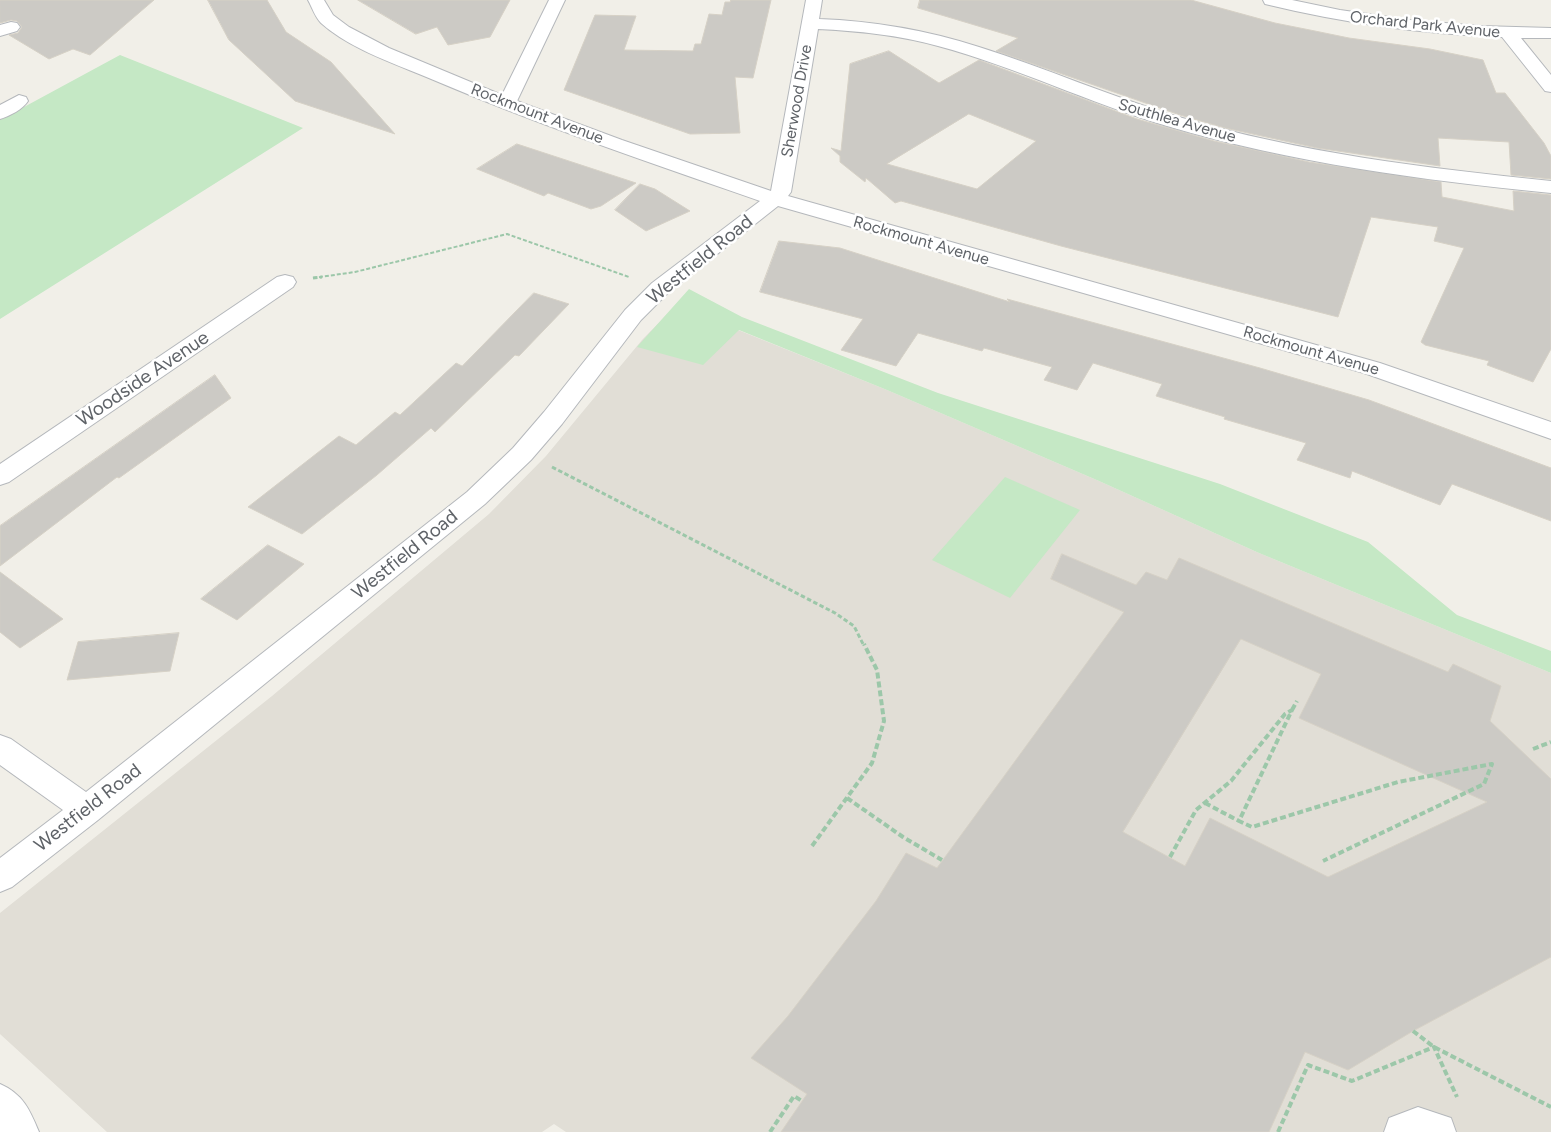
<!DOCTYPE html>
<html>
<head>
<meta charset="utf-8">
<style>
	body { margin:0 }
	canvas { display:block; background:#f1efe8 }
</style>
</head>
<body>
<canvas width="1551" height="1132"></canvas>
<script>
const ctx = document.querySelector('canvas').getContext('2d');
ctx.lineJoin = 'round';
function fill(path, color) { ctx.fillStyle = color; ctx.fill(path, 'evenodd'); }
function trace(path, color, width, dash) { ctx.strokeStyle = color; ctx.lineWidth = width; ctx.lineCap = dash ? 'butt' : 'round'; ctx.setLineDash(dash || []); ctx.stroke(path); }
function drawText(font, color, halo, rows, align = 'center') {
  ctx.font = font + ' Figtree,sans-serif'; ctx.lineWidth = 5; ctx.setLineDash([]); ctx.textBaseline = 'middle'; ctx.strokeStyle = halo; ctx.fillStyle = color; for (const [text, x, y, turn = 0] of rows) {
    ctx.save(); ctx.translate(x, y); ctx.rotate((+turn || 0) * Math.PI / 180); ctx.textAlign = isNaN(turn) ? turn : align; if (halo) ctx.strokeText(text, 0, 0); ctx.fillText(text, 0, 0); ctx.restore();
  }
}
const education = new Path2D(`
	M676 305 887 390 1099 481 1259 553 1551 673V1132H566L554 1124 542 1132H107L0 1034V913L272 696 489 514 546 456 642 340Z`);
const green = new Path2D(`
	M120 55 303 128 0 319V120Z
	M689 289 742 317 938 393 1220 484 1368 542 1457 615 1551 651V673L1259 553 1099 481 887 390 739 330 703 365 637 347Z
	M1005 477 1080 510 1010 598 932 560Z`);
const building = new Path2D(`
	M0 0H154L90 55 73 49 49 59 9 35 18 33 22 27 17 21 11 20 0 23Z
	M208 0H267L286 32 331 62 395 134 295 101 229 40Z
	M358 0H510L490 37 448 45 437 27 416 34Z
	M731 0H771L753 78 735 77 740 133 690 134 564 90 595 15 636 16 624 50 693 51 695 44H701L709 14 722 15 725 2H730Z
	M920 0H1191L1275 23 1315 31 1349 38 1430 49 1483 60 1496 93H1505L1544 143 1551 156V179L1511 175 1509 142 1438 138 1440 166 1317 148 1225 128 1180 115 996 51 1018 38 918 8Z
	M889 51 939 83 979 60 1137 119 1214 141 1309 162 1441 182 1442 197 1514 211 1513 191 1551 195V349L1533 382 1487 365 1489 361 1425 345 1421 342 1464 248 1434 241 1438 227 1371 217 1338 317 1061 246 901 201 895 203 866 178 865 182 840 162V156L831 148 841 151 850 64ZM969 114 1036 141 977 189 887 164Z
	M517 144 636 183 601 206 591 209 548 193 544 196 477 169Z
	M640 184 655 189 690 211 646 231 615 210Z
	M779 241 840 248 1010 302 1007 299 1260 368 1369 400 1407 414 1551 468V521L1452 484 1440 505 1352 471 1350 478 1297 460 1306 443 1224 419 1225 417 1156 396 1162 384 1093 363 1077 390 1044 380 1052 367 984 348 982 351 918 333 896 366 841 350 863 319 760 292Z
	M534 293 569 304 519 356 515 355 435 432 431 428 377 475 302 534 248 507 339 436 356 445 395 412 400 415 456 363 462 366Z
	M215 375 231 398 119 478 117 477 0 566V526Z
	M268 545 304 564 237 620 201 599Z
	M1062 554 1136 585 1146 572 1167 580 1179 558 1448 672 1453 664 1501 686 1490 721 1551 779V957L1413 1031 1348 1070 1305 1052 1269 1132H781L807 1094 751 1058 788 1016 876 901 906 853 937 868 1124 612 1051 579ZM1241 639 1321 674 1299 718 1487 802 1328 877 1210 818 1185 866 1123 832Z
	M0 572 63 619 20 648 0 632Z
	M179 633 170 671 67 680 78 642Z`);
const pathFar2 = new Path2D(`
	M313 278 355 272 507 234 629 277`);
const pathFar1 = new Path2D(`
	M313 278 322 277
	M552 467 835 613 854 626 864 646`);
const path = new Path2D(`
	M1292 710 1297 701
	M1533 749 1551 742
	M847 798 903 837 942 860
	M1205 803 1239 821
	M812 846 872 763 884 721 877 670 864 644
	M1170 857 1196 810 1231 781 1285 714 1292 710 1239 821 1252 827 1398 782 1492 764 1484 784 1323 861
	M1413 1031 1434 1047 1551 1107
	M770 1132 794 1096 802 1101
	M1278 1132 1308 1065 1352 1081 1434 1047 1457 1097`);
const minor = new Path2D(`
	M308 0H324L333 15 349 27 389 48 502 95 549 0H565L517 101 622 140 771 191 806 0H822L819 19C873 21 927 30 979 47 1046 68 1111 97 1179 117 1300 153 1425 168 1551 181V193C1421 180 1292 163 1167 126 1089 103 1016 67 938 46 899 35 858 31 818 29L791 192 788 196 1380 363 1551 422V439L1364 373 778 206 668 293 641 320 562 424 531 460 485 504 98 820 12 887 0 892V858L63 810 0 765V735L11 739 86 792 467 492 513 448 544 412 625 310 652 283 760 201C651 163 542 126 436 81 399 65 351 50 321 23 315 17 312 7 308 0Z
	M1263 0H1292L1340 10 1410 20 1480 26 1551 28V38H1521L1551 75V92L1545 91 1502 37C1422 34 1343 23 1265 4Z
	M11 22 17 23 20 27 17 31 0 36V25Z
	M19 95 26 97 28 101C23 109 10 116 0 119V105Z
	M285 275 293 277 296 282 293 287 9 482 0 485V464L277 277Z
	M0 1084C23 1094 30 1110 39 1132H0Z
	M1418 1107 1451 1118 1456 1132H1384L1389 1118Z`);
const farStreetnames = [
	["Orchard Park Avenue",1425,25,6],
	["Sherwood Drive",797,101,-80],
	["Rockmount Avenue",537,114,21],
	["Southlea Avenue",1177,121,16],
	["Rockmount Avenue",921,241,16],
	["Rockmount Avenue",1311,351,16]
];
const streetNames = [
	["Westfield Road",700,260,-39],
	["Woodside Avenue",143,379,-34],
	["Westfield Road",405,555,-39],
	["Westfield Road",88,808,-38]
];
fill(education, '#e1ded6');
fill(green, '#c5e8c5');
fill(building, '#cccac5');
trace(building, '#d6d1c6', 1);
trace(minor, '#b5b8bc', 2);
trace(pathFar2, '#9cc7a9', 2, [4, 2]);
trace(pathFar1, '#9cc7a9', 3, [4.5, 2.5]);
trace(path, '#9cc7a9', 4, [6, 3]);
fill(minor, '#fff');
drawText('16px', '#5f6368', '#fff', farStreetnames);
drawText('19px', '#5f6368', '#fff', streetNames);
</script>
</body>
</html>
